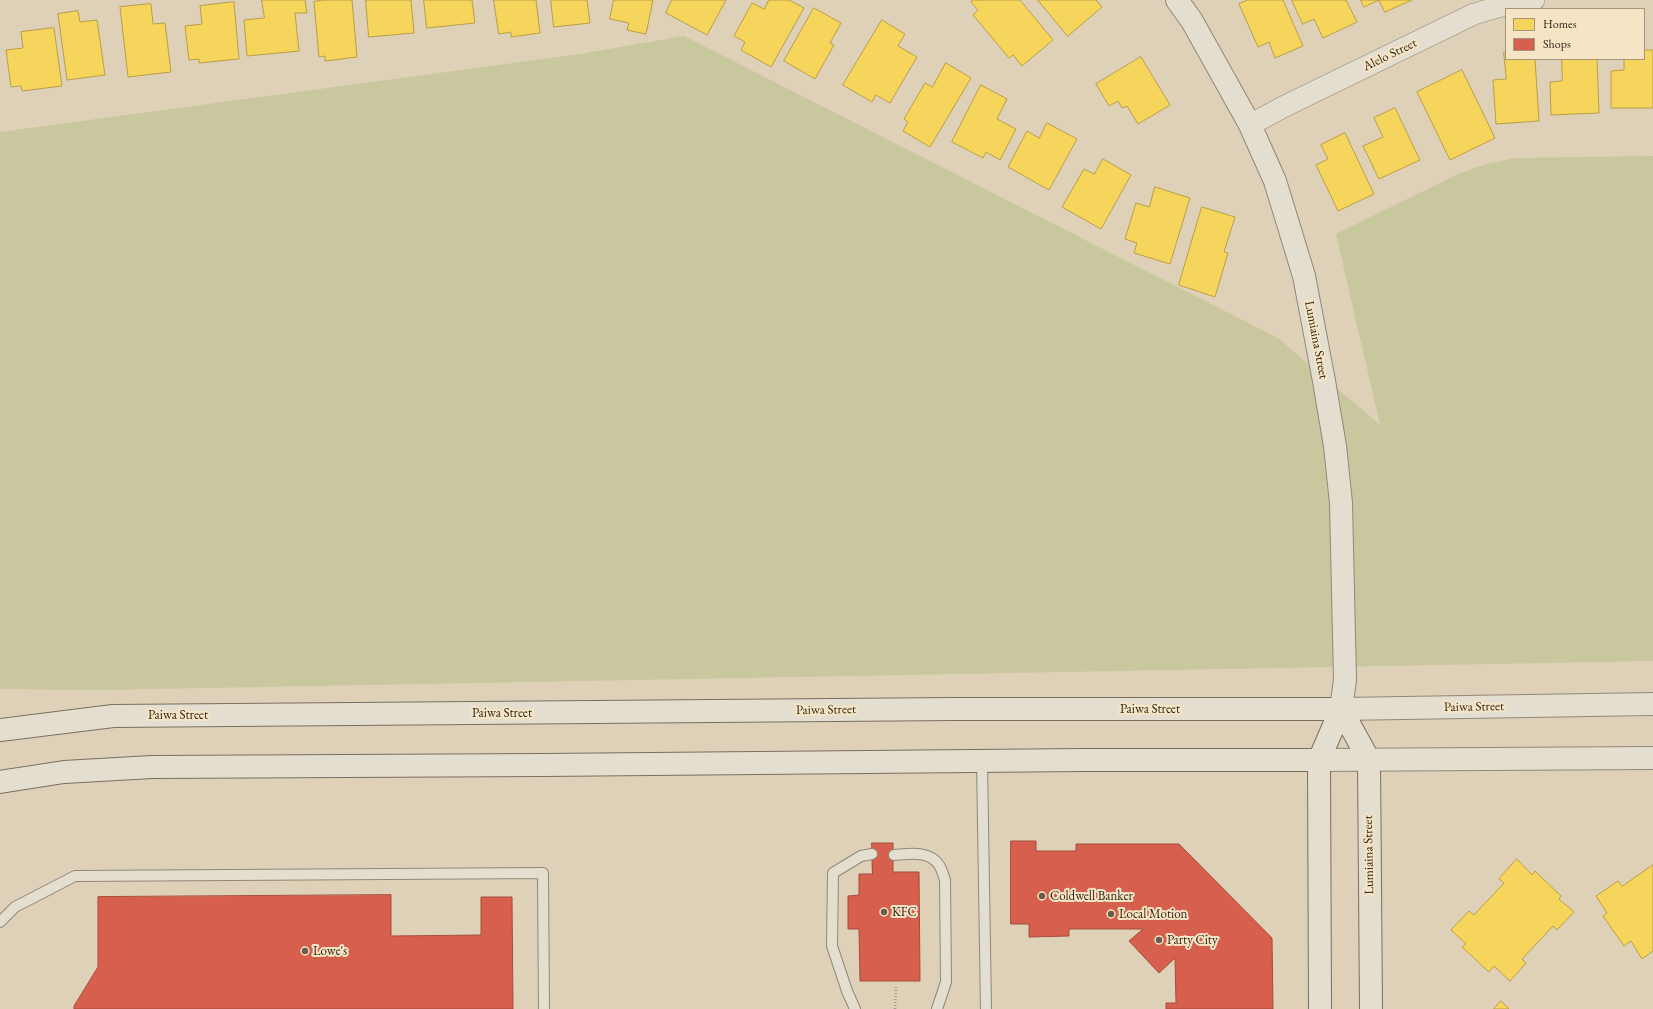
<!DOCTYPE html>
<html>
<head>
<meta charset="utf-8">
<style>
	body { margin:0 }
	#map { position:relative; width:1653px; height:1009px; overflow:hidden; background:#dfd1b7; font-family:"EB Garamond",serif }
	canvas { display:block }
	.legend { position:absolute; left:1505px; top:8px; width:140px; height:52px; box-sizing:border-box; background:#f5e5c5; border:1px solid #a5957d; margin:0; padding:5px 7px; list-style:none; font-size:12px; color:#2d1e12 }
	.legend li { display:flex; align-items:center; gap:8px; height:20px }
	.legend b { width:20px; border:1px solid #a5957d }
</style>
</head>
<body>
<div id="map">
<canvas width="1653" height="1009"></canvas>
<ul class="legend">
<li><b style="height:11px;background:#f6d55c"></b>Homes</li>
<li><b style="height:11px;background:#d6604d"></b>Shops</li>
</ul>
</div>
<script>
const ctx = document.querySelector('canvas').getContext('2d');
ctx.lineJoin = 'round';
function fill(path, color) { ctx.fillStyle = color; ctx.fill(path, 'evenodd'); }
function trace(path, color, width, dash) { ctx.strokeStyle = color; ctx.lineWidth = width; ctx.lineCap = dash ? 'butt' : 'round'; ctx.setLineDash(dash || []); ctx.stroke(path); }
function drawText(font, color, halo, rows, align = 'center') {
  ctx.font = font + ' "EB Garamond",serif'; ctx.lineWidth = 4; ctx.setLineDash([]); ctx.textBaseline = 'middle'; ctx.strokeStyle = halo; ctx.fillStyle = color; for (const [text, x, y, turn = 0] of rows) {
    ctx.save(); ctx.translate(x, y); ctx.rotate((+turn || 0) * Math.PI / 180); ctx.textAlign = isNaN(turn) ? turn : align; if (halo) ctx.strokeText(text, 0, 0); ctx.fillText(text, 0, 0); ctx.restore();
  }
}
const green = new Path2D(`
	M684 36 1278 338 1380 425 1336 234 1456 175 1483 165 1515 158 1653 156V661L99 690 0 689V132L580 54Z`);
const homes = new Path2D(`
	M262 0H305L307 13H295L299 51 247 56 244 20 264 18Z
	M323 0H352L357 57 325 61V56L319 57 314 2Z
	M366 0H411L414 33 369 37Z
	M424 0H472L475 23 427 28Z
	M494 0H536L540 33 511 37V32L499 34Z
	M551 0H587L590 23 554 27Z
	M614 0H653L646 34 627 30 629 23 610 19Z
	M672 0H726L707 35 666 13Z
	M769 0H789L804 8 771 67 741 50 745 42 734 36 752 3 764 9Z
	M974 0H1020L1053 40 1022 66 1013 55 1009 58 973 15 978 10 971 2Z
	M1038 0H1096L1102 7 1068 36Z
	M1248 0H1283L1303 46 1275 58 1269 42 1258 47 1239 4Z
	M1292 0H1346L1357 22 1323 38 1314 19 1303 24Z
	M1361 0H1379L1364 7Z
	M1379 0H1412L1385 12Z
	M234 2 239 59 199 63V59L189 60 185 26 202 24 200 6Z
	M151 4 153 24 165 23 171 72 128 77 120 7Z
	M814 8 841 23 830 43 834 45 815 79 784 61Z
	M78 11 80 22 97 20 105 75 67 80 58 14Z
	M882 20 905 34 898 46 917 57 890 103 876 95 872 102 843 85Z
	M54 28 62 86 22 91 21 86 11 87 6 50 23 48 21 32Z
	M1644 50H1653V108H1611V71L1624 70V59H1644Z
	M1504 52H1506V59H1535L1539 121 1496 124 1493 80 1506 79Z
	M1141 57 1170 105 1138 124 1127 106 1122 108 1118 101 1109 106 1096 84Z
	M1562 59H1597L1599 113 1551 115 1550 82 1562 81Z
	M946 63 971 78 930 147 903 131 908 122 904 119 925 83 932 87Z
	M1462 70 1495 138 1450 160 1417 92Z
	M981 85 1007 99 997 119 1016 129 1000 160 986 152 983 158 952 142Z
	M1395 108 1420 160 1379 179 1363 146 1383 137 1374 118Z
	M1047 123 1077 139 1049 190 1008 167 1027 131 1039 138Z
	M1345 133 1374 194 1338 211 1316 165 1328 159 1321 145Z
	M1103 159 1131 175 1101 229 1062 207 1084 169 1094 174Z
	M1155 187 1190 198 1170 264 1134 253 1137 243 1125 239 1136 203 1149 207Z
	M1202 207 1235 217 1224 252 1228 253 1215 297 1179 285Z
	M1517 859 1532 875 1535 871 1561 896 1559 899 1574 912 1557 930 1553 926 1522 959 1526 963 1510 981 1494 966 1489 972 1462 947 1466 944 1451 930 1469 911 1474 915 1504 883 1499 879Z
	M1653 865V951L1642 959 1631 941 1624 946 1603 916 1607 913 1596 896 1618 881 1622 886Z
	M1501 1001 1509 1009H1494Z`);
const shops = new Path2D(`
	M1011 841H1036V851H1076V844H1179L1272 938 1273 1009H1166V1003H1176L1175 958 1159 973 1129 941 1143 929H1069V936L1029 937V924H1011Z
	M872 843H893V872H919L920 981H860L859 929H848V896L859 895V874H872Z
	M391 895V936L481 935V897H512L513 1009H74V1006L98 967V897Z`);
const path = new Path2D(`
	M895 1009 896 985`);
const service = new Path2D(`
	M982 761 986 1009
	M894 855C909 854 929 850 939 865 942 869 943 875 945 880L946 982 937 1009
	M0 922 15 907 75 876 543 873 544 1009
	M855 1009 847 991 832 946 833 873 861 856 872 854`);
const minor = new Path2D(`
	M1250 125 1283 107 1474 14 1498 7 1534 0`);
const tertiary = new Path2D(`
	M1177 0 1192 21 1250 125 1275 181 1304 276 1324 381 1335 446 1341 503 1345 680 1341 709 1653 704
	M1319 760 1653 758`);
const secondary = new Path2D(`
	M1341 709 1369 760 1371 1009
	M0 730 113 716 954 709H1341
	M0 782 64 772 152 767 543 765 1082 760H1319
	M1320 1009 1319 760 1341 709`);
const markers = [
	[1042,896,4,"#6b5d4c"],
	[884,912,4,"#6b5d4c"],
	[1111,914,4,"#6b5d4c"],
	[1159,940,4,"#6b5d4c"],
	[305,951,4,"#6b5d4c"]
];
const streetNames = [
	["Alelo Street",1390,55,-26],
	["Lumiaina Street",1316,340,79],
	["Paiwa Street",1474,707,-1],
	["Paiwa Street",1150,709],
	["Paiwa Street",826,710,-1],
	["Paiwa Street",502,713],
	["Paiwa Street",178,715],
	["Lumiaina Street",1369,855,-91]
];
const poiNames = [
	["Coldwell Banker",1050,896],
	["KFC",892,912],
	["Local Motion",1119,914],
	["Party City",1167,940],
	["Lowe's",313,951]
];
fill(green, '#c8c79e');
fill(homes, '#f6d55c');
trace(homes, '#ba9e46', 1);
fill(shops, '#d6604d');
trace(shops, '#a34c3b', 1);
trace(service, '#918778', 12);
trace(minor, '#918778', 22);
trace(tertiary, '#918778', 24);
trace(secondary, '#786f61', 24);
trace(path, '#a39b91', 2.5, [1, 2]);
trace(service, '#e4ded0', 10);
trace(minor, '#e4ded0', 21);
trace(tertiary, '#e4ded0', 22);
trace(secondary, '#e4ded0', 22);
for (const [x, y, r, color] of markers) { const dot = new Path2D(); dot.arc(x, y, r, 0, 2 * Math.PI); ctx.fillStyle = color; ctx.fill(dot); trace(dot, '#f5e5c5', 1.5); }
drawText('13px', '#2d1e12', '#f5e5c5', streetNames);
drawText('13px', '#2d1e12', '#f5e5c5', poiNames, 'left');
</script>
</body>
</html>
